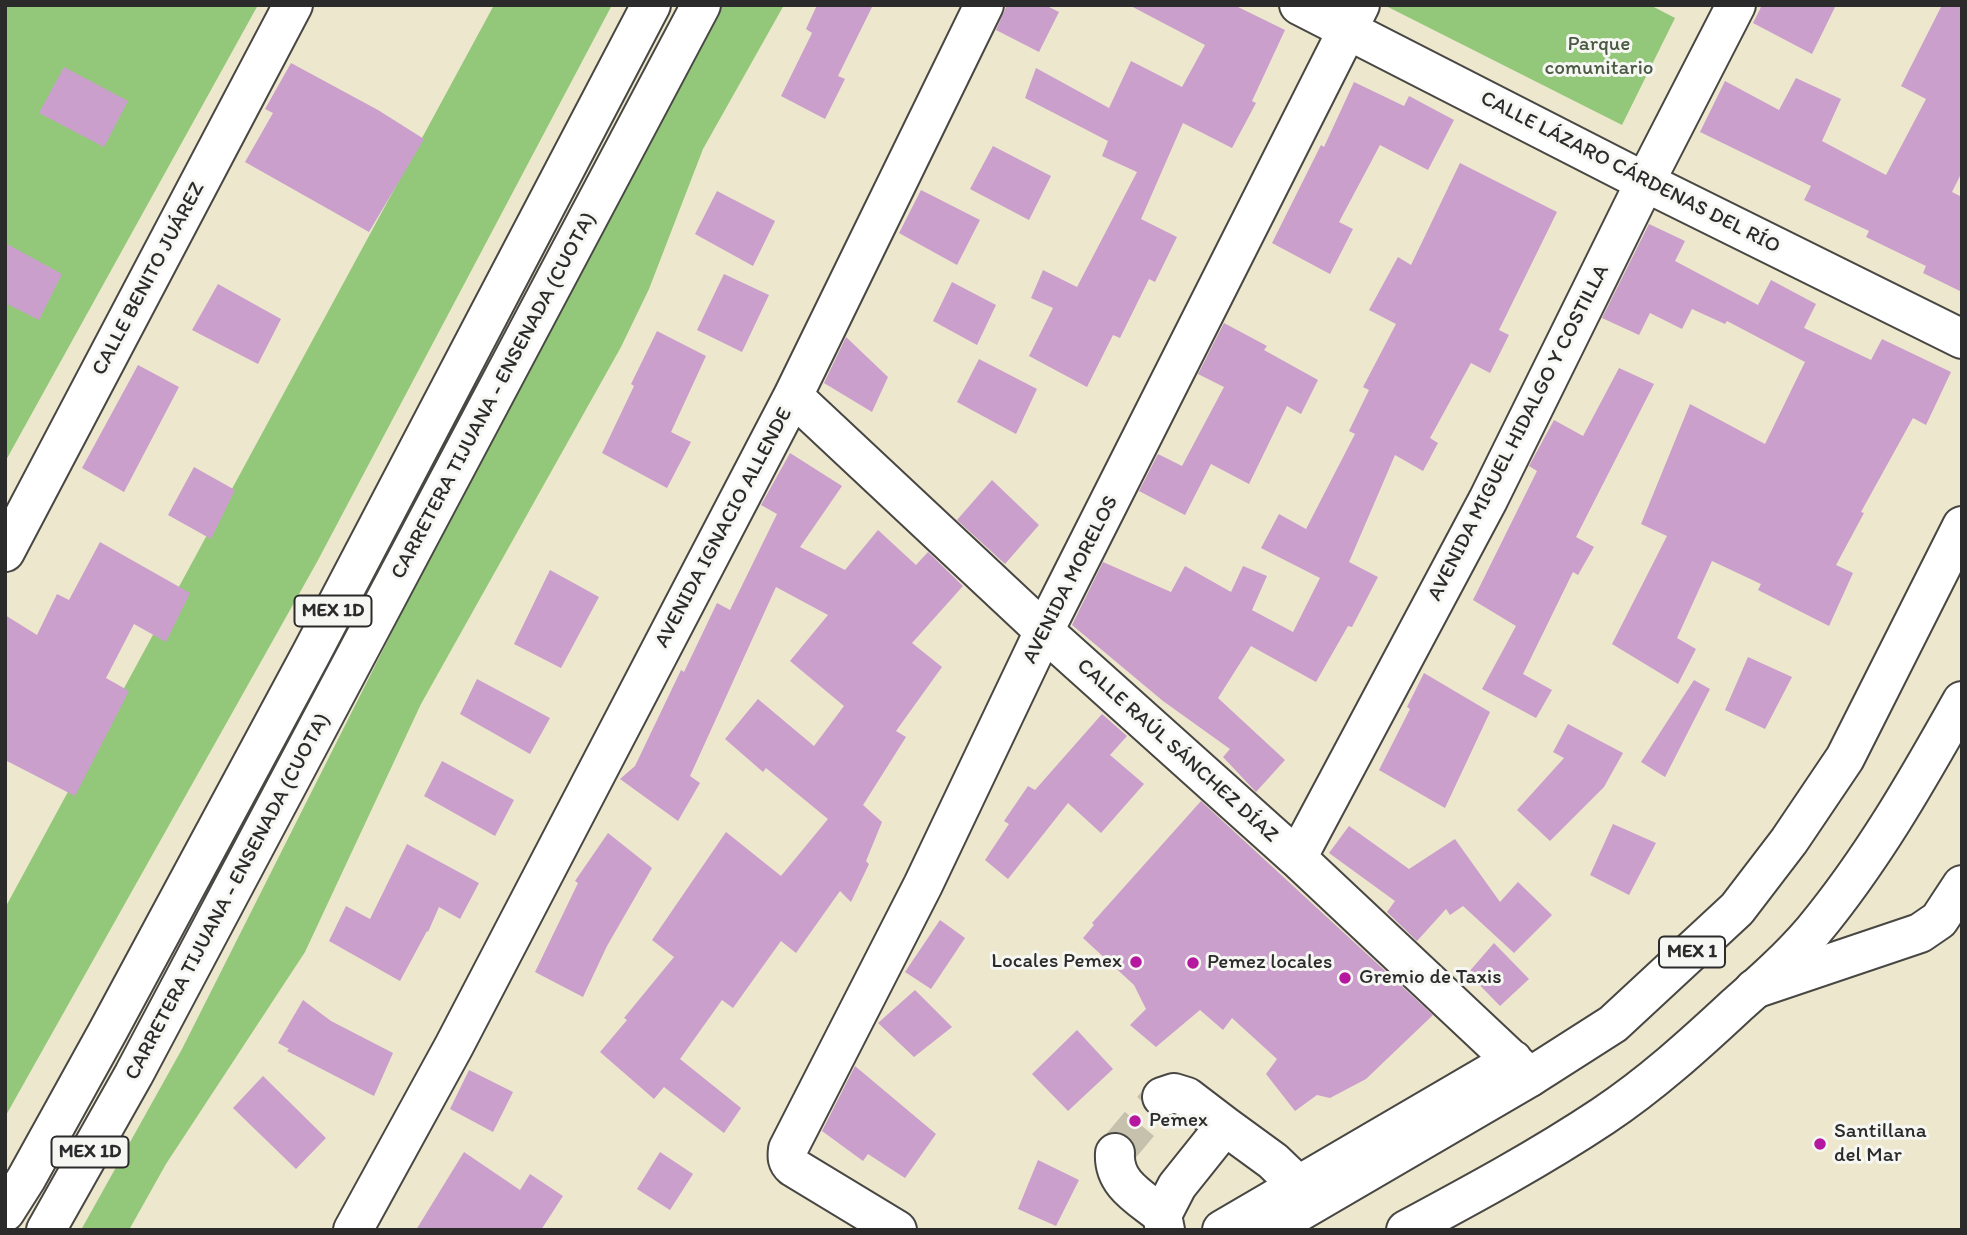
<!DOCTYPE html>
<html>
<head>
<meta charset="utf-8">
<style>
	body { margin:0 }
	#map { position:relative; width:1967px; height:1235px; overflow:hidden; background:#ede7cd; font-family:Itim,sans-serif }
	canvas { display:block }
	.frame { position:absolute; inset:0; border:7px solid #2b2b2b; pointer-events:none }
</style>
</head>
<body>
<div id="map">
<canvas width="1967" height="1235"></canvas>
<div class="frame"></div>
</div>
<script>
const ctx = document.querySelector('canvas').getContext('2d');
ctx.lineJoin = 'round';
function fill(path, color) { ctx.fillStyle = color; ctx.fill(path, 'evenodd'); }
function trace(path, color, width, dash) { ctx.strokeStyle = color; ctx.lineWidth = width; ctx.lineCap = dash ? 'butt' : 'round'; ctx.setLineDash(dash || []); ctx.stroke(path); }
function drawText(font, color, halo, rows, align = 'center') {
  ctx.font = font + ' Itim,sans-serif'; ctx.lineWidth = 6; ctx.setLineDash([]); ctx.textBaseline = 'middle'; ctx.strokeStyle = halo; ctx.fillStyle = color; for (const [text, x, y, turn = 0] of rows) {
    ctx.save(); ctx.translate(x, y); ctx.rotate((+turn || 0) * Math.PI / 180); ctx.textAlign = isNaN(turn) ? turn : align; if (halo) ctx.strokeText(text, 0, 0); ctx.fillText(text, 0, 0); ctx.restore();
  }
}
const green = new Path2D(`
	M5 5H258L5 462Z
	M494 5H612L317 562 5 1117V908Z
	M722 5H784L703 149 649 289 621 347 421 704 305 952 166 1164 129 1230H81L182 1049 523 372Z
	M1384 5H1650L1675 18 1622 125Z`);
const building = new Path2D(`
	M817 5H873L838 76 845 79 825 119 781 96 812 33 806 29Z
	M1007 5H1045L1059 12 1039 52 996 30Z
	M1129 5H1234L1285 30 1252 101 1256 103 1232 148 1183 123 1141 219 1177 237 1155 282 1149 279 1120 338 1113 335 1087 387 1029 356 1053 308 1031 298 1043 270 1077 287 1137 172 1102 156 1108 141 1025 98 1036 68 1109 108 1131 61 1182 87 1205 45Z
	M1762 5H1836L1812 54 1753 23Z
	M1942 5H1962V172L1952 192 1962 197V292L1923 273 1926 266 1866 237 1869 231 1804 200 1811 186 1700 132 1725 81 1779 110 1796 78 1841 99 1822 141 1886 175 1926 99 1901 86Z
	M291 63 378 110 424 139 369 232 245 162 273 113 265 109Z
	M64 67 128 101 104 147 39 113Z
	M1354 82 1404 106 1409 96 1454 120 1428 170 1380 145 1339 222 1353 229 1330 274 1272 243 1321 145 1324 147Z
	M993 146 1051 176 1029 220 970 189Z
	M1460 163 1557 212 1499 330 1509 335 1490 373 1471 363 1430 438 1438 443 1423 471 1395 455 1349 562 1378 577 1352 627 1348 626 1316 682 1251 646 1218 698 1285 760 1256 792 1223 757 1230 749 1163 701 1072 625 1103 562 1171 592 1185 566 1231 592 1243 566 1267 576 1252 610 1293 632 1320 578 1261 548 1279 514 1306 529 1355 434 1349 431 1369 390 1363 387 1396 324 1369 310 1398 257 1411 265Z
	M921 190 980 220 957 265 899 233Z
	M717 191 775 221 753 266 695 234Z
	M1649 224 1685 241 1675 261 1758 305 1771 280 1816 304 1804 328 1871 360 1882 339 1951 372 1926 425 1913 418 1861 512 1864 513 1836 565 1853 573 1829 626 1758 590 1761 584 1712 561 1677 638 1696 649 1678 684 1612 644 1667 536 1641 524 1690 404 1765 444 1805 362 1727 321 1725 324 1692 309 1682 329 1650 313 1639 335 1602 318Z
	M5 243 62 274 39 320 5 303Z
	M724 274 769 295 742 352 697 330Z
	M952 282 996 305 977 345 933 321Z
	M218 284 281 319 258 364 192 330Z
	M1224 323 1267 346 1264 350 1318 380 1301 414 1287 406 1249 484 1211 464 1185 515 1139 491 1158 454 1182 466 1224 387 1198 374Z
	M657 331 706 356 671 432 691 442 667 488 602 453 634 386 631 384Z
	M846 337 888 377 872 412 824 383Z
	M979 359 1037 389 1016 434 957 402Z
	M138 365 179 387 124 492 82 468Z
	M1619 368 1654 384 1576 537 1594 547 1578 575 1573 572 1523 674 1552 690 1536 718 1482 689 1516 626 1473 600 1537 471 1529 466 1554 420 1583 436Z
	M790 453 842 486 800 547 845 570 878 530 916 565 928 552 963 586 912 643 942 667 896 731 906 737 863 805 882 822 866 861 869 864 851 902 840 891 796 953 781 941 733 1008 722 1000 680 1059 741 1108 724 1133 664 1087 654 1099 600 1052 627 1020 624 1018 674 957 652 940 726 832 781 876 828 819 766 768 763 772 725 739 758 699 814 746 844 706 790 661 828 615 776 587 690 776 700 783 678 821 620 779 635 766 681 670 684 672 717 603 730 610 777 514 761 505Z
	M194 467 235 490 211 539 168 515Z
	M992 480 1039 525 1005 564 957 520Z
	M100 542 190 593 166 642 134 624 106 678 129 691 75 796 5 760V615L37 635 57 594 69 600Z
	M550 570 599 597 561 668 514 644Z
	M1748 657 1792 677 1765 729 1725 710Z
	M1424 673 1490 712 1445 808 1379 770 1410 709 1407 707Z
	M477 679 550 718 530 754 460 714Z
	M1694 680 1710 689 1665 777 1641 762Z
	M1102 714 1127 736 1110 755 1144 784 1101 833 1068 803 1008 879 985 860 1009 824 1004 821 1028 786 1035 790Z
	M1568 724 1623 753 1604 787 1550 841 1517 810 1564 758 1553 752Z
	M442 761 514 800 495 836 424 796Z
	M1201 801 1433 1015 1366 1079 1330 1098 1317 1095 1295 1111 1266 1074 1277 1059 1232 1018 1223 1030 1200 1010 1156 1047 1130 1025 1146 1009 1134 985 1083 938 1094 925 1092 923Z
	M1613 824 1656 843 1629 895 1590 875Z
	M1349 826 1409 869 1455 839 1500 902 1518 882 1552 915 1514 953 1463 906 1450 915 1446 909 1417 941 1387 912 1395 901 1329 853Z
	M608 833 652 868 607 946 583 997 535 972 578 883 575 881Z
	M407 844 479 883 460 919 439 907 428 932 427 931 400 981 329 941 346 906 370 919Z
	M940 920 965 938 931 989 905 972Z
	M1494 943 1529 979 1500 1006 1468 973Z
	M915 990 952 1027 914 1057 878 1023Z
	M303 1000 331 1021 393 1053 374 1096 287 1051 289 1049 278 1043Z
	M1077 1030 1113 1069 1068 1111 1032 1074Z
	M855 1066 936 1134 905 1178 868 1154 863 1161 822 1131Z
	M469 1070 513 1092 493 1132 450 1109Z
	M263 1076 326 1138 296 1169 233 1108Z
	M464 1152 520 1190 530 1174 563 1196 541 1230H416Z
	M660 1152 693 1174 670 1210 637 1189Z
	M1038 1160 1079 1180 1056 1226 1018 1209Z`);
const minorTunnel = new Path2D(`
	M1115 1153 1162 1097`);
const minor = new Path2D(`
	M1299 5 1645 182 1962 339
	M793 396 1044 631 1297 858 1530 1077
	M5 552 293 5
	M1297 858 1488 500 1645 182 1736 5
	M1754 989 1920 933 1939 920 1962 885
	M1162 1097 1174 1093 1187 1097 1225 1126
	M1115 1153C1113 1184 1140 1197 1162 1215
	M353 1230 454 1046 793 396 984 5
	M897 1230 793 1167C787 1162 787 1157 788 1149L923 885 1044 631 1360 5
	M1165 1230 1162 1215 1177 1186 1225 1126 1273 1161 1299 1186 1308 1206
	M1222 1230 1513 1060`);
const major = new Path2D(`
	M1268 1230 1530 1077 1613 1024 1737 909 1789 841 1845 758 1962 526
	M1406 1230C1473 1194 1540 1158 1603 1116 1651 1084 1694 1045 1737 1005 1763 982 1790 958 1813 931 1872 860 1917 781 1962 701`);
const highway = new Path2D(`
	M5 1212 26 1179 108 1031 311 654 651 5
	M46 1230 134 1074 701 5`);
const markers = [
	[1136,962,7,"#b5179e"],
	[1193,963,7,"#b5179e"],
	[1345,978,7,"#b5179e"],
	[1135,1121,7,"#b5179e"],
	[1820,1144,7,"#b5179e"]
];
const shields = [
	[333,611,77],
	[1692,952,66],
	[90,1152,77]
];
const shieldNames = [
	["MEX 1D",333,611],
	["MEX 1",1692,952],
	["MEX 1D",90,1152]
];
const parkNames = [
	["Parque",1599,45],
	["comunitario",1599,69]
];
const streetNames = [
	["CALLE LÁZARO CÁRDENAS DEL RÍO",1630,173,27],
	["CALLE BENITO JUÁREZ",149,279,-62],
	["CARRETERA TIJUANA - ENSENADA (CUOTA)",494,396,-62],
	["AVENIDA MIGUEL HIDALGO Y COSTILLA",1519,433,-63],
	["AVENIDA IGNACIO ALLENDE",724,528,-62],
	["AVENIDA MORELOS",1071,580,-63],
	["CALLE RAÚL SÁNCHEZ DÍAZ",1177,751,42],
	["CARRETERA TIJUANA - ENSENADA (CUOTA)",228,897,-62]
];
const poiNames = [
	["Locales Pemex",1122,962,"right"],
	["Pemez locales",1207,963],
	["Gremio de Taxis",1359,978],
	["Pemex",1149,1121],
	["Santillana",1834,1132],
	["del Mar",1834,1156]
];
fill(green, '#93c87a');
fill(building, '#ca9fcc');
trace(minorTunnel, '#c6c1ad', 38, [38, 19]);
trace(minor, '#484743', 42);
trace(major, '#484743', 42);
trace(highway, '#484743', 42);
trace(minor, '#fff', 38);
trace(major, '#fff', 38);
trace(highway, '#fff', 38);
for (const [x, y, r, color] of markers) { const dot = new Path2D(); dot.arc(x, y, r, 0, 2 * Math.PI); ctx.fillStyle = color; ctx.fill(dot); trace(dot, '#f6f6f2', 2.5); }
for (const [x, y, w] of shields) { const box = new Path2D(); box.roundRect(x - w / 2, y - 15.5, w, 31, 5); ctx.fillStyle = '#f6f6f2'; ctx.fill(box); trace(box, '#2b2b2b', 2); }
drawText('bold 19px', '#2b2b2b', null, shieldNames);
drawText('21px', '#4a5a43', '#f6f6f2', parkNames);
drawText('21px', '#2b2b2b', '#f6f6f2', streetNames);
drawText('21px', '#2b2b2b', '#f6f6f2', poiNames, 'left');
</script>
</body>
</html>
